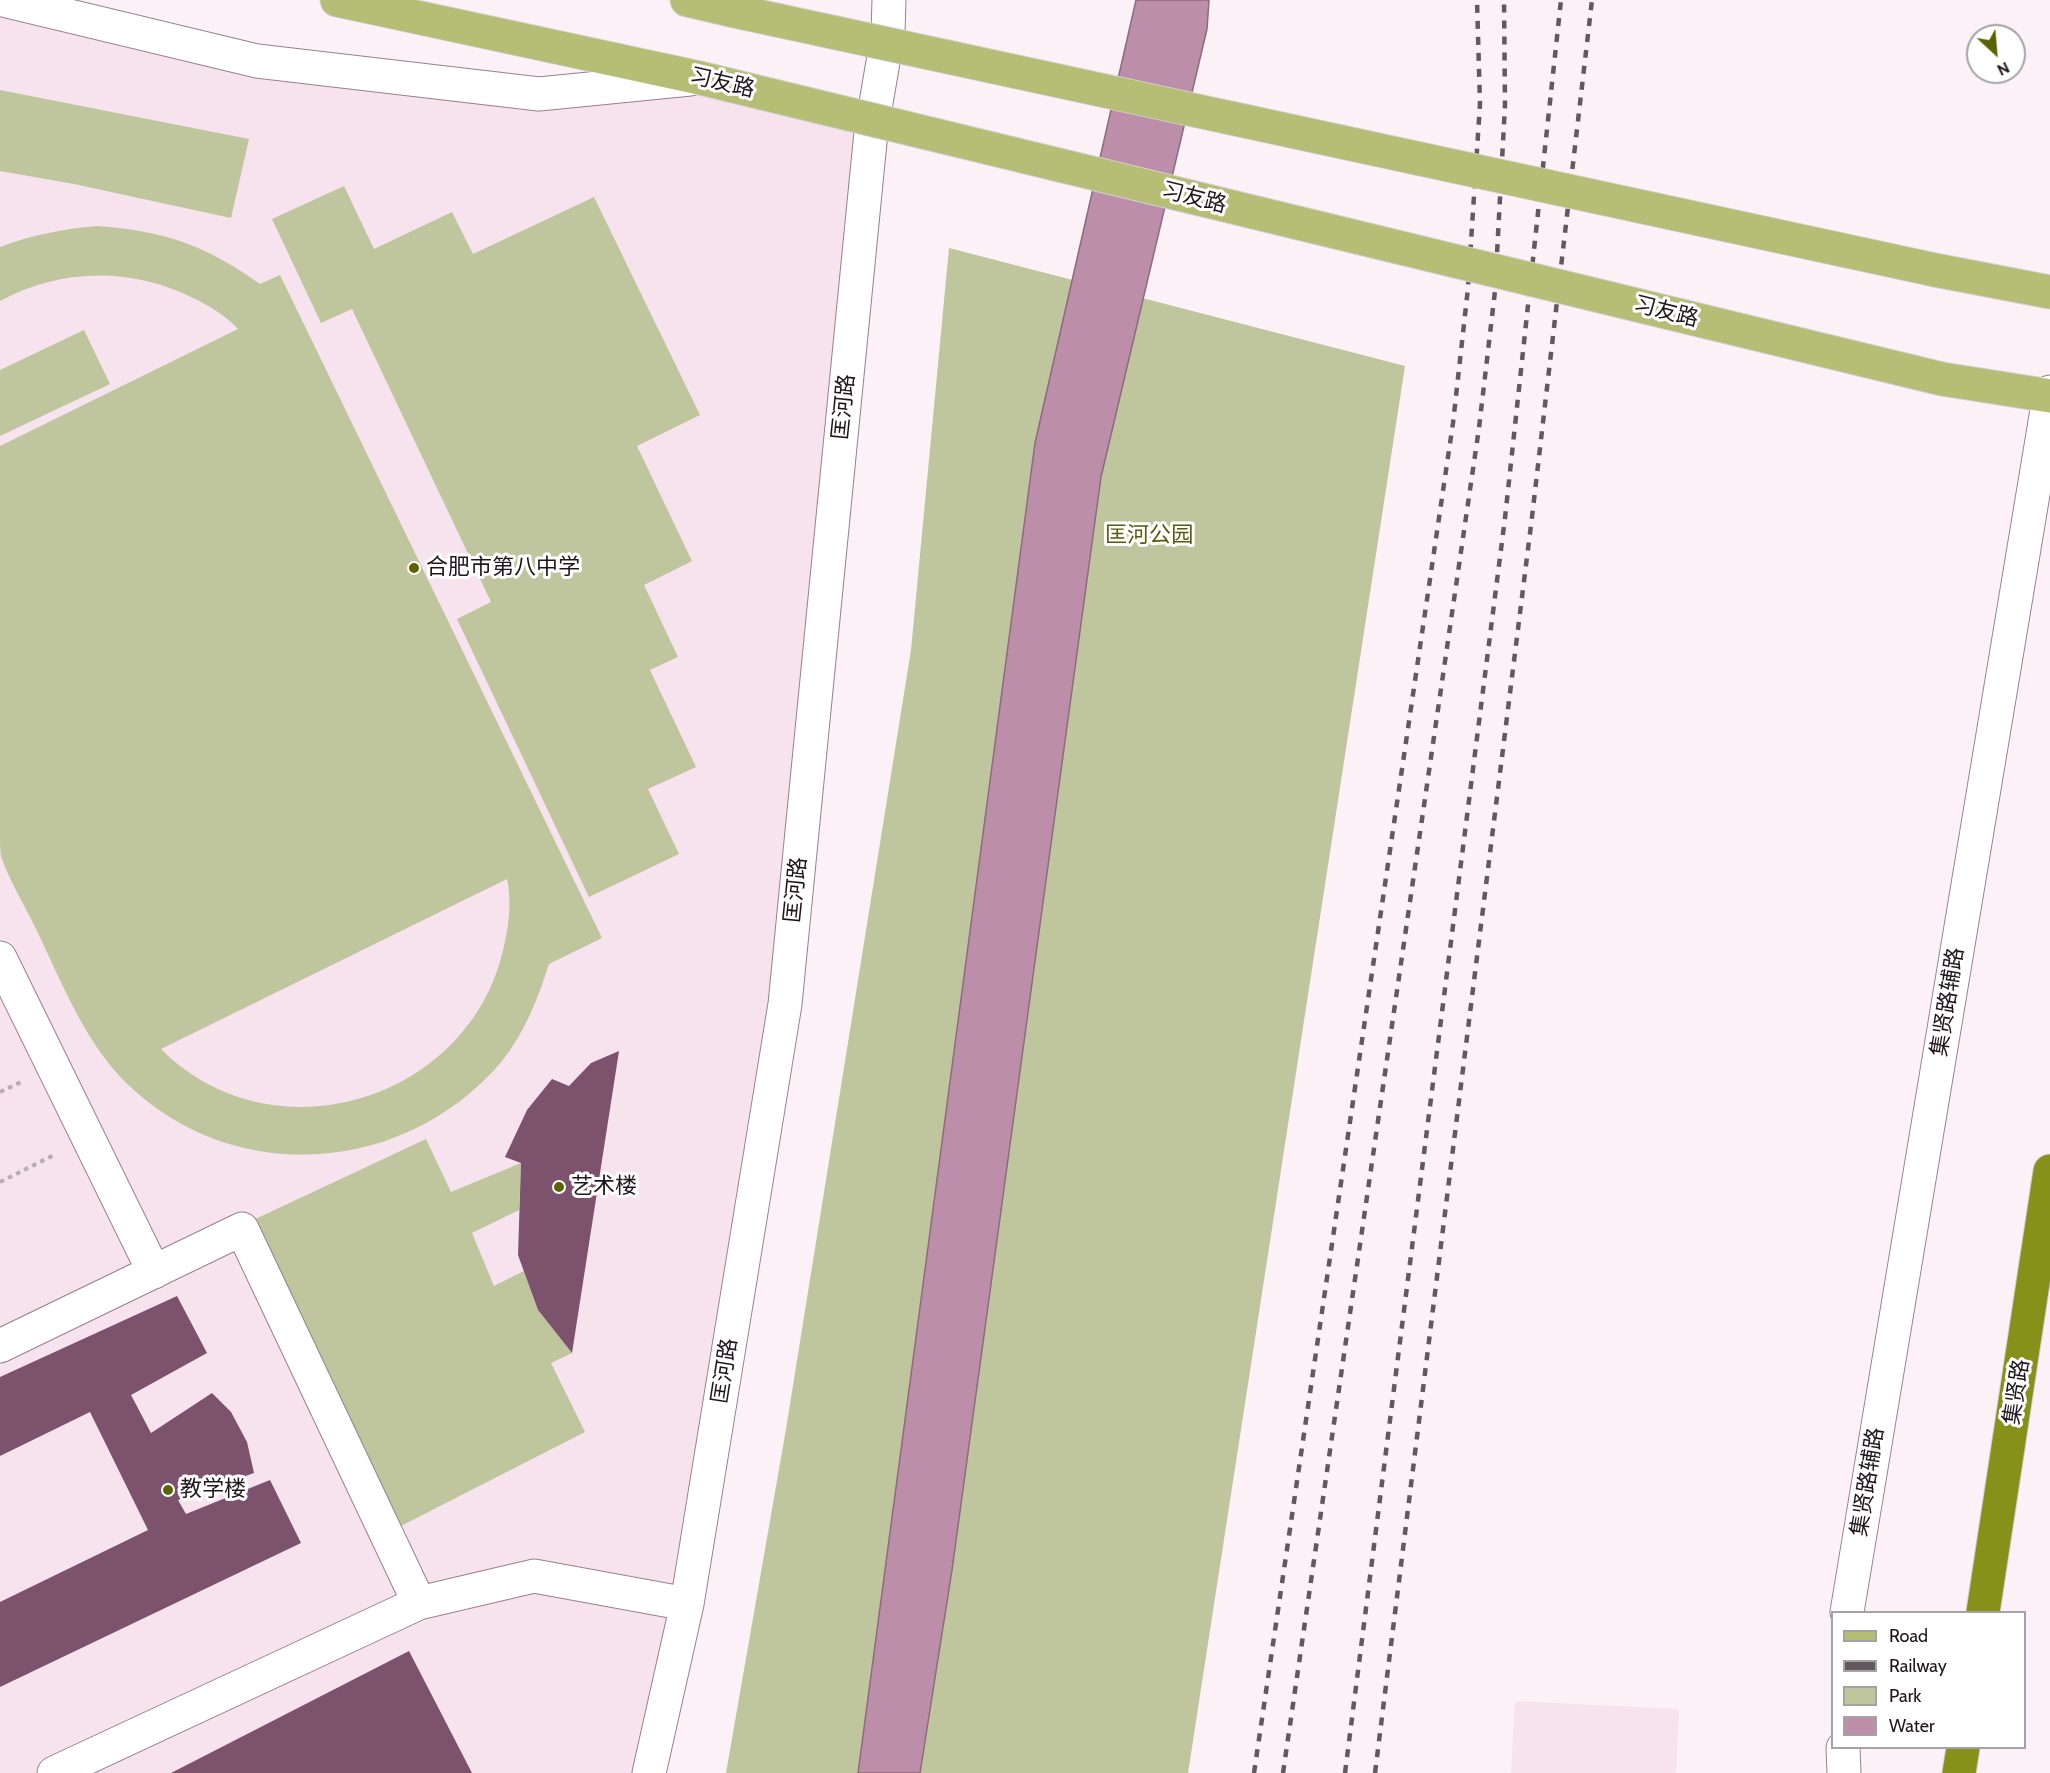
<!DOCTYPE html>
<html>
<head>
<meta charset="utf-8">
<style>
	body { margin:0 }
	#map { position:relative; width:2050px; height:1773px; overflow:hidden; background:#fcf1f7; font-family:Cabin,sans-serif }
	canvas { display:block }
	.legend { position:absolute; left:1831px; top:1611px; width:195px; height:138px; box-sizing:border-box; background:#fff; border:2px solid #a5a2a4; margin:0; padding:8px 10px; list-style:none; font-size:18px; color:#1f161b }
	.legend li { display:flex; align-items:center; gap:12px; height:30px }
	.legend b { width:30px; border:2px solid #a5a2a4 }
	.north { position:absolute; left:1966px; top:24px; width:60px; height:60px; box-sizing:border-box; background:#fff; border:2px solid #a5a2a4; border-radius:50%; rotate:154deg; font-size:16px; font-weight:700; line-height:24px; text-align:center; color:#1f161b }
	.north::after { content:''; display:block; margin:auto; width:21px; height:27px; background:#5b6301; clip-path:polygon(50% 0,100% 100%,50% 72%,0 100%) }
</style>
</head>
<body>
<div id="map">
<canvas width="2050" height="1773"></canvas>
<ul class="legend">
<li><b style="height:8px;background:#b6bd75"></b>Road</li>
<li><b style="height:8px;background:#62595e"></b>Railway</li>
<li><b style="height:16px;background:#bfc59c"></b>Park</li>
<li><b style="height:16px;background:#bc8ea9"></b>Water</li>
</ul>
<div class="north">N</div>
</div>
<script>
const ctx = document.querySelector('canvas').getContext('2d');
ctx.lineJoin = 'round';
function fill(path, color) { ctx.fillStyle = color; ctx.fill(path, 'evenodd'); }
function trace(path, color, width, dash) { ctx.strokeStyle = color; ctx.lineWidth = width; ctx.lineCap = dash ? 'butt' : 'round'; ctx.setLineDash(dash || []); ctx.stroke(path); }
function drawText(font, color, halo, rows, align = 'center') {
  ctx.font = font + ' Cabin,"Noto Sans SC",sans-serif'; ctx.lineWidth = 6; ctx.setLineDash([]); ctx.textBaseline = 'middle'; ctx.strokeStyle = halo; ctx.fillStyle = color; for (const [text, x, y, turn = 0] of rows) {
    ctx.save(); ctx.translate(x, y); ctx.rotate((+turn || 0) * Math.PI / 180); ctx.textAlign = isNaN(turn) ? turn : align; if (halo) ctx.strokeText(text, 0, 0); ctx.fillText(text, 0, 0); ctx.restore();
  }
}
const built = new Path2D(`
	M0 2 539 94 700 78 871 132 785 1004 649 1773H0Z
	M1515 1701 1679 1709 1676 1773H1511Z`);
const green = new Path2D(`
	M0 90 249 139 231 218 74 184 0 171Z
	M344 186 374 249 452 212 473 254 594 197 700 415 637 446 692 561 644 585 678 657 650 670 696 767 648 789 679 854 589 897 457 619 491 602 352 309 321 323 272 219Z
	M97 226C165 231 205 245 260 284L280 275 602 938 549 964C538 998 525 1032 502 1061 410 1171 243 1188 135 1091 86 1048 63 984 35 927 25 906 8 878 1 856 0 848 0 836 0 826 0 802 0 778 0 754 0 651 0 548 0 446L238 329C226 316 210 306 193 298 132 267 61 268 0 301V247C32 235 63 229 97 226ZM507 879C513 907 507 939 499 965 454 1107 267 1156 161 1049Z
	M949 248 1405 366 1188 1773H726L786 1429 911 650Z
	M84 330 110 384 0 436V370Z
	M426 1139 451 1192 521 1163 519 1210 472 1233 494 1286 524 1271 538 1310 572 1353 551 1363 585 1432 397 1528 249 1222Z`);
const water = new Path2D(`
	M1136 0H1209L1207 29 1101 477 952 1570 920 1773H858L1035 443Z`);
const building = new Path2D(`
	M619 1051 572 1353 538 1310 518 1255 521 1163 505 1157 527 1110 552 1079 569 1086 591 1063Z
	M177 1296 207 1353 131 1395 151 1433 212 1393 231 1412 247 1442 254 1473 178 1500 186 1514 270 1480 301 1543 0 1687V1602L148 1530 90 1412 0 1456V1377Z
	M409 1651 472 1773H171Z`);
const path = new Path2D(`
	M0 1092 21 1082
	M0 1182 56 1154`);
const minor = new Path2D(`
	M3 0 257 61 539 94 690 79
	M0 958 154 1272
	M0 1346 242 1229 419 1603
	M1847 1612 2050 392
	M1843 1748 1844 1773
	M54 1773 419 1603 534 1576 687 1604
	M649 1773 687 1604 785 1004 871 132 888 33 889 0`);
const major = new Path2D(`
	M337 0 700 78
	M687 0 730 10
	M1935 270 2050 292
	M1942 379 2050 396`);
const highway = new Path2D(`
	M1983 1612 2050 1171
	M1959 1773 1963 1748`);
const rail = new Path2D(`
	M1254 1773 1453 423 1468 288 1480 104 1477 0
	M1283 1773 1479 428 1495 291 1505 105 1504 0
	M1345 1773 1505 518 1561 0
	M1375 1773 1532 517 1592 0`);
const majorBridge = new Path2D(`
	M730 10 1935 270
	M700 78 1942 379`);
const markers = [
	[414,568,6,"#5b6301"],
	[559,1187,6,"#5b6301"],
	[168,1490,6,"#5b6301"]
];
const streetNames = [
	["习友路",722,83,13],
	["习友路",1194,198,14],
	["习友路",1666,312,14],
	["匡河路",844,407,-84],
	["匡河路",796,890,-84],
	["集贤路辅路",1948,1002,-81],
	["匡河路",725,1371,-81],
	["集贤路",2017,1392,-81],
	["集贤路辅路",1868,1482,-81]
];
const parkNames = [
	["匡河公园",1149,536]
];
const poiNames = [
	["合肥市第八中学",426,568],
	["艺术楼",571,1187],
	["教学楼",180,1490]
];
fill(built, '#f7e3ee');
fill(green, '#bfc59c');
fill(water, '#bc8ea9');
trace(water, '#8d6a7e', 1.5);
fill(building, '#7c526c');
trace(minor, '#98808e', 35);
trace(major, '#d2d0d1', 35);
trace(highway, '#d2d0d1', 35);
trace(path, '#b7acb2', 4, [4.5, 4.5]);
trace(minor, '#fff', 33);
trace(major, '#b6bd75', 33);
trace(highway, '#869119', 33);
trace(rail, '#62595e', 4.5, [8, 8]);
trace(majorBridge, '#d2d0d1', 35, []);
trace(majorBridge, '#b6bd75', 33);
for (const [x, y, r, color] of markers) { const dot = new Path2D(); dot.arc(x, y, r, 0, 2 * Math.PI); ctx.fillStyle = color; ctx.fill(dot); trace(dot, '#fff', 2); }
drawText('22px', '#1f161b', '#fff', streetNames);
drawText('22px', '#545c0e', '#fff', parkNames);
drawText('22px', '#1f161b', '#fff', poiNames, 'left');
</script>
</body>
</html>
